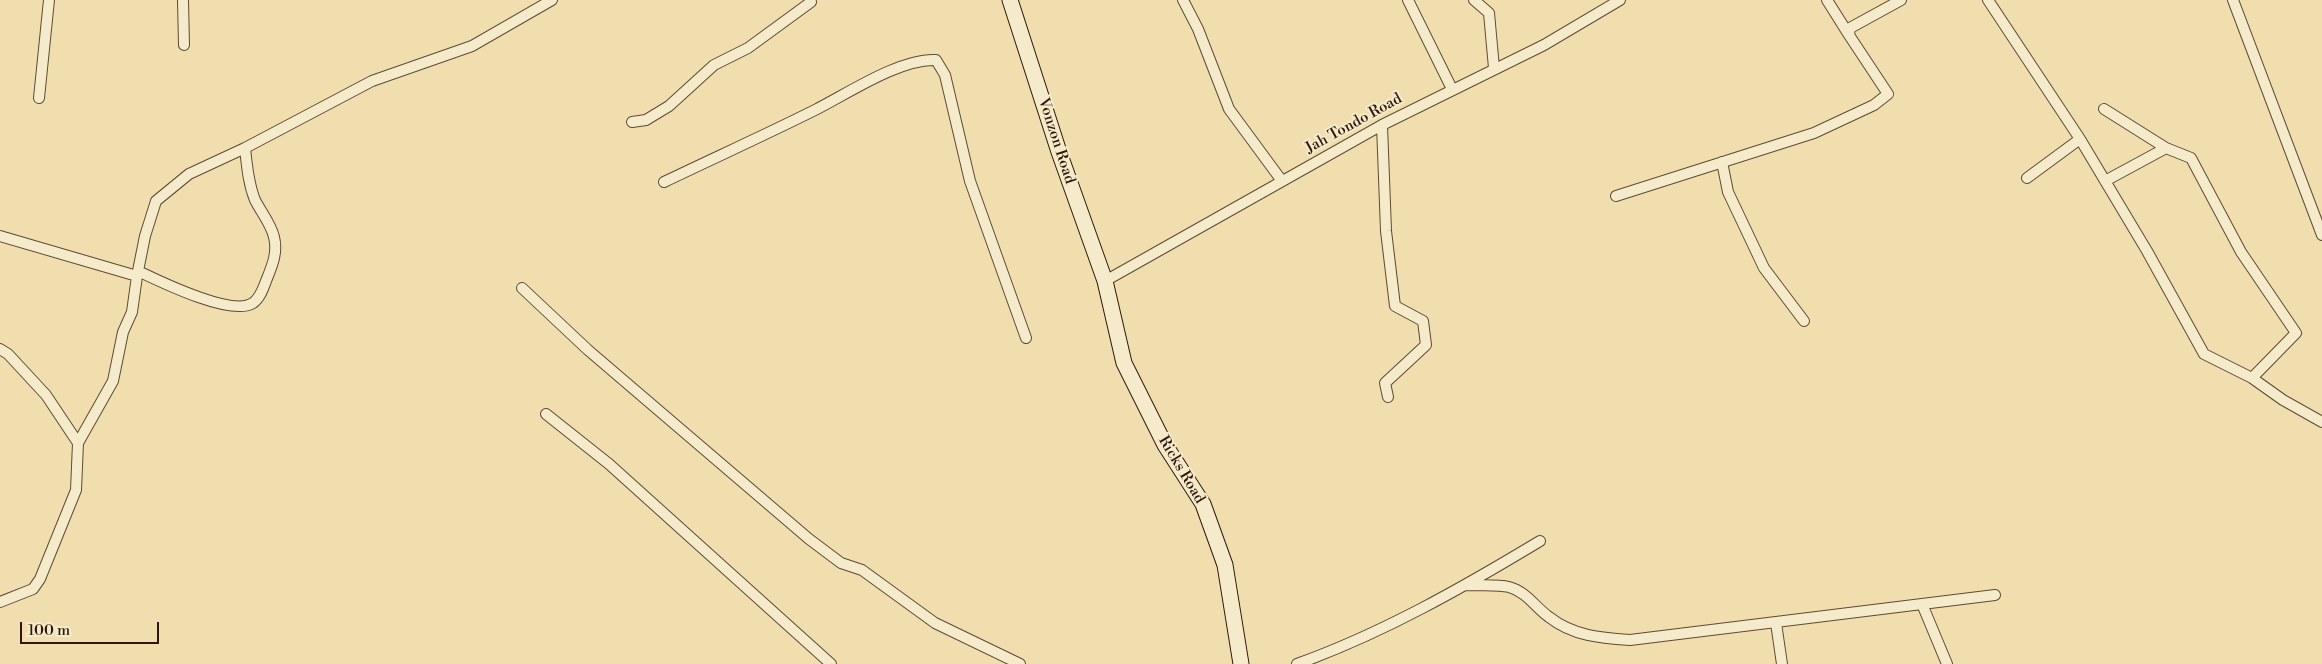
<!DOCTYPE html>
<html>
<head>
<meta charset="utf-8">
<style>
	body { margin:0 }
	#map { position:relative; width:2322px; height:664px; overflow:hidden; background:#f0deae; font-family:"Libre Bodoni",serif }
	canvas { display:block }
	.scale { position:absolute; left:20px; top:622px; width:139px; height:22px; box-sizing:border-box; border:2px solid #2f180b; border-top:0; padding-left:6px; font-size:15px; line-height:18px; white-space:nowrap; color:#2f180b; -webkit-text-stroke:4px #f5eaca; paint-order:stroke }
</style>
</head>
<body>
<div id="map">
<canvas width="2322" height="664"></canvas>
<div class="scale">100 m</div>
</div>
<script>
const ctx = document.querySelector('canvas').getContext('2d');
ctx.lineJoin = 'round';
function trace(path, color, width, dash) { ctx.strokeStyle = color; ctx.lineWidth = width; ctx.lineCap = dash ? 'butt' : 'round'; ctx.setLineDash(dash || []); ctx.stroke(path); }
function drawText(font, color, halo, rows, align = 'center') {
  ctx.font = font + ' "Libre Bodoni",serif'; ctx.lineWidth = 4; ctx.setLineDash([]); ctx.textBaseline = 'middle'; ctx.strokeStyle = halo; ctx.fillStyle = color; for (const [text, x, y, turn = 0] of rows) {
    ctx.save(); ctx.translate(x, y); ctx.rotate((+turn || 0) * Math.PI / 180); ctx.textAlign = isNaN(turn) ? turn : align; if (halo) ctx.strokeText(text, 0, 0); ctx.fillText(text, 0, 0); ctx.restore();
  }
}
const street = new Path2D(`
	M183 0 184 45
	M1183 0 1198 29 1229 109 1282 181
	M1408 0 1452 89
	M1474 0 1489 13 1494 68
	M1827 0 1849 35
	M1988 0 2080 139 2147 251 2204 354 2252 378 2283 400 2322 422
	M2233 0 2322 235
	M39 98 49 0
	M2104 109 2166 148 2191 158 2241 252 2296 333 2252 378
	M632 122 646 120 669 106 714 65 748 48 811 2
	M1382 125 1386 231 1395 306 1423 321 1426 345 1385 383 1388 397
	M1722 162 1728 192 1764 268 1804 321
	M2027 178 2080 139
	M2105 181 2166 148
	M664 182C714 158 765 135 815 110 847 94 900 58 936 60L945 75 970 181 1026 338
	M1616 196 1814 133 1874 105 1888 94 1849 35 1850 28 1901 0
	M0 236 137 276 132 312 123 332 113 381 78 443 76 490 40 579 33 589 0 602
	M138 271C159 281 232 317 253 303 260 298 263 289 266 281 272 266 278 253 274 237 271 224 261 212 255 200 248 183 247 165 245 148
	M137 276 145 236 156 201 189 174 245 148 372 81 472 46 552 0
	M1105 281 1382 125 1544 45 1620 0
	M522 288 588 350 809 539 841 563 862 570 935 623 1020 664
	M0 349 8 354 46 395 78 443
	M546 414 609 464 831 664
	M1466 585C1479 586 1496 584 1509 587 1527 592 1535 607 1549 617 1573 636 1601 638 1630 640L1995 595
	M1922 604 1947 664
	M1776 623 1782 664
	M1297 664C1383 633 1462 588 1540 541`);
const secondary = new Path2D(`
	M1010 0 1059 152 1105 281 1124 363 1165 445 1203 504 1225 565 1241 664`);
const streetNames = [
	["Jah Tondo Road",1354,124,-29],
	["Vonzon Road",1056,141,72],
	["Ricks Road",1181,470,59]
];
trace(street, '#5f4a34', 12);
trace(secondary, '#2f180b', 17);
trace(street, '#f5eaca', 10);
trace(secondary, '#f5eaca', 15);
drawText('15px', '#2f180b', '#f5eaca', streetNames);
</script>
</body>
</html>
